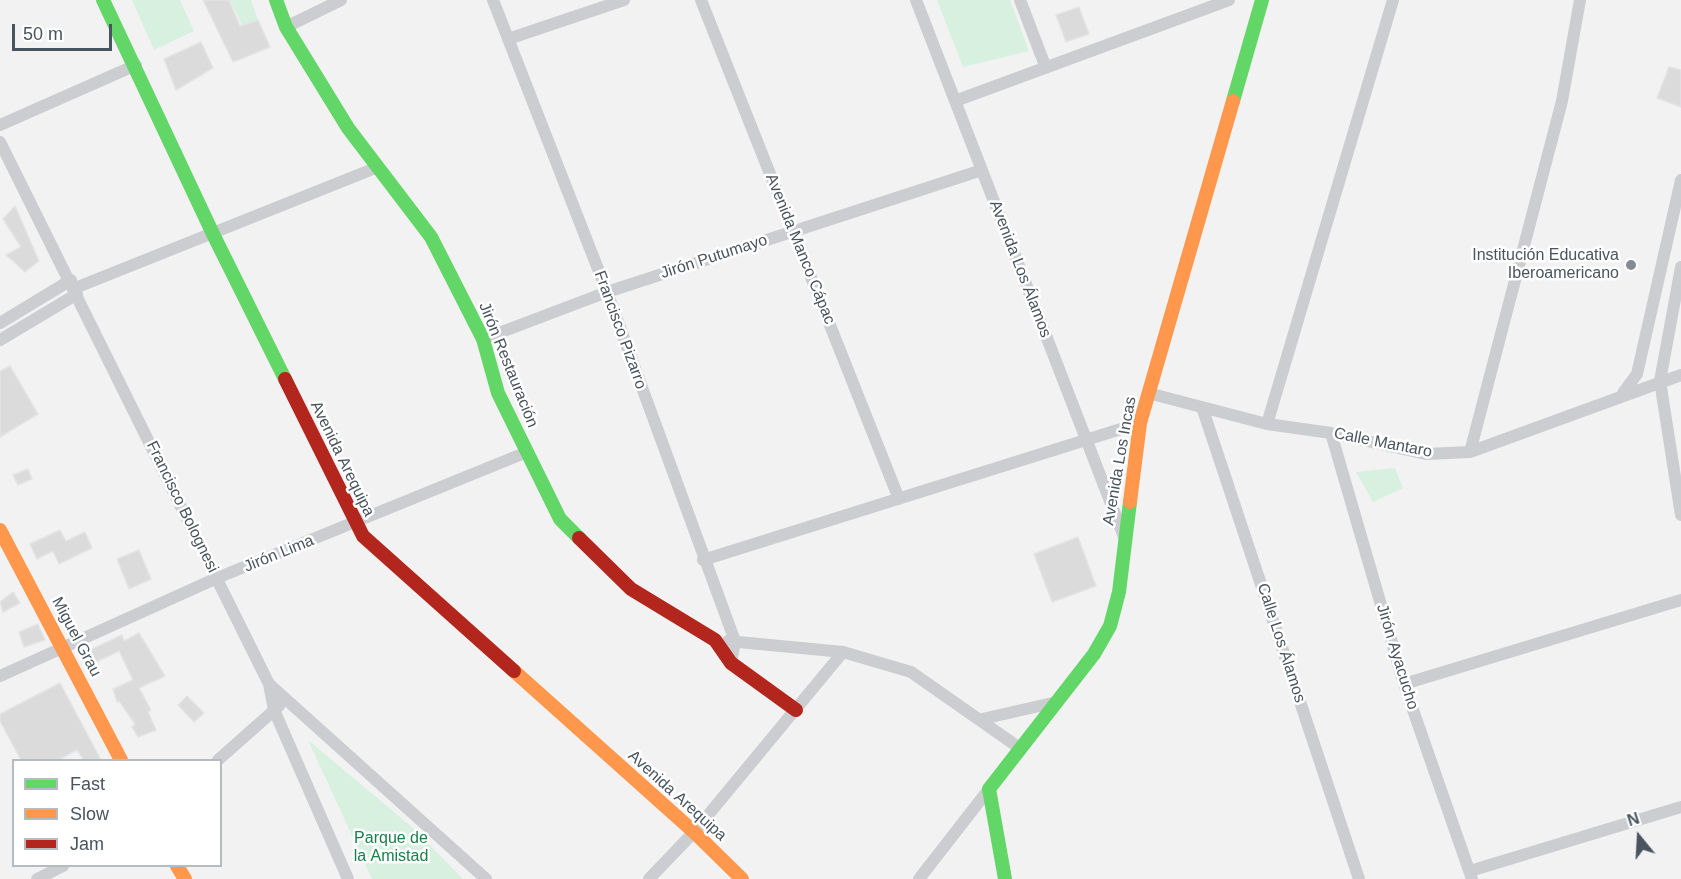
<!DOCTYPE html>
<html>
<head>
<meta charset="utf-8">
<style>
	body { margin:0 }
	#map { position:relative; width:1681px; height:879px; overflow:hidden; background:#f2f2f2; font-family:Helvetica,sans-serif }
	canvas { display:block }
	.legend { position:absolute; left:12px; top:759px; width:210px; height:108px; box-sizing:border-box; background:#fff; border:2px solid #b6bbbf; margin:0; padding:8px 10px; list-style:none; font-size:18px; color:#49545e }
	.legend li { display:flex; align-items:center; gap:12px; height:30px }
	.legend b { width:30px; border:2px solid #b6bbbf }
	.north { position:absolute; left:1609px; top:807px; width:60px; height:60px; -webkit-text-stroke:4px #fff; paint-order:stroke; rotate:342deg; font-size:16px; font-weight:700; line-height:24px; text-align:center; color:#49545e }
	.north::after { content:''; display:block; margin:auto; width:21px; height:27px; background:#49545e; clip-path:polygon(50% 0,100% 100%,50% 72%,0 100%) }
	.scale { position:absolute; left:12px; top:24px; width:100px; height:27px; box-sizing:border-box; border:3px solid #49545e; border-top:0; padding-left:8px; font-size:18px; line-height:21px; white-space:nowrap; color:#49545e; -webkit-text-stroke:4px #fff; paint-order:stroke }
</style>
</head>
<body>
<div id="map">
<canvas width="1681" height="879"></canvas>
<ul class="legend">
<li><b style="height:8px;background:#63d668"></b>Fast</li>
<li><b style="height:8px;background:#ff974d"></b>Slow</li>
<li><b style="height:8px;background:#b3261e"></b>Jam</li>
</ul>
<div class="north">N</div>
<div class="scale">50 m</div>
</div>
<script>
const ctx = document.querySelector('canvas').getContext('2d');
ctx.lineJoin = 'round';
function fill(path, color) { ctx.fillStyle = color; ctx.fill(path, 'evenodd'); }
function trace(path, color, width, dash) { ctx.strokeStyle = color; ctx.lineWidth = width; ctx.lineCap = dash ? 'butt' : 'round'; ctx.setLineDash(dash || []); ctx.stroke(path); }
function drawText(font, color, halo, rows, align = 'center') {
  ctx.font = font + ' Helvetica,sans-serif'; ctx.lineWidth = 5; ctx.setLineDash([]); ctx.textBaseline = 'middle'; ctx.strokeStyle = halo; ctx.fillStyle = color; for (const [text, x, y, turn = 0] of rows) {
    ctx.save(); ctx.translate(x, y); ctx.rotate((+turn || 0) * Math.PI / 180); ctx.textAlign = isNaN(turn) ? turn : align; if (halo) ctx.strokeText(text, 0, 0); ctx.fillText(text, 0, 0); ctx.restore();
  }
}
const green = new Path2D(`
	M132 0H180L194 31 154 50Z
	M230 0H251L258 20 242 25Z
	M937 0H1010L1029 51 963 67Z
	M1395 468 1403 488 1373 502 1356 472Z
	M308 740 413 828 463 879H372Z`);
const building = new Path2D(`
	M203 0H229L240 26 258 20 270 47 233 62Z
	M1079 7 1089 34 1066 42 1056 15Z
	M201 42 213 68 176 90 164 59Z
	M1669 67 1681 70V107L1657 98Z
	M15 206 39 261 25 272 6 255 21 247 3 219Z
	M10 366 38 414 0 437V371Z
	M28 469 32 479 18 485 13 475Z
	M60 530 66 541 85 532 92 548 59 564 53 551 37 559 30 544Z
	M1078 537 1096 586 1052 602 1034 554Z
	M139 550 151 579 129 589 117 559Z
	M13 592 20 603 3 612 0 602Z
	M38 624 45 640 24 647 19 632Z
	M139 633 165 676 139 688 151 710 148 712 156 730 138 737 132 727 135 724 119 701 117 702 113 689 133 680 119 651 96 662 90 650 122 635 124 641Z
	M60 683 101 760H84L77 750 58 760H21L0 721V714Z
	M187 696 204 713 194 722 178 705Z`);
const street = new Path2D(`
	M493 0 607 292 735 641 731 663
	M701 0 899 499
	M916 0 1124 537
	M1020 0 1046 68
	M286 27 341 0
	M508 39 624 0
	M955 101 1229 0
	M0 125 136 65
	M0 142 269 684 274 710 348 879
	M1681 267 1660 381 1681 515
	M75 288 378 167
	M0 323 71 280
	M483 339 607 292 982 170
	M0 340 77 294
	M1148 393 1267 424 1331 433 1426 454 1470 452 1681 375
	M1623 393 1637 374 1681 180
	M1202 407 1359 879
	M1267 424 1393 0
	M1331 433 1404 684 1472 879
	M1470 452 1562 101 1580 0
	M703 560 1140 423
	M728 641 843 652 911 672 1021 749
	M0 676 217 578 527 452
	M269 684 486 879
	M1404 684 1681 600
	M982 719 1057 702
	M218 760 279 706
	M1470 871 1681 807
	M37 879 63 866
	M649 879 694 832 843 652
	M919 879 989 789`);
const fast = new Path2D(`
	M103 0 213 234 285 379
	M276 0 286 27 348 128 431 237 483 339 498 393 560 519 579 538
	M1233 101 1262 0
	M1005 879 989 789 1094 654 1110 626 1119 592 1130 502`);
const slow = new Path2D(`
	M1130 502 1140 423 1233 101
	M0 530 121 760
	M514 671 694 832 742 879
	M177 866 185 879`);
const jam = new Path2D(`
	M285 379 363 536 514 671
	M579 538 631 589 715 640 731 663 796 710`);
const markers = [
	[1631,265,6,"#848b92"]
];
const streetNames = [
	["Avenida Manco Cápac",800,249,68],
	["Jirón Putumayo",714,257,-18],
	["Avenida Los Álamos",1020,269,69],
	["Francisco Pizarro",620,330,70],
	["Jirón Restauración",508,365,68],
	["Calle Mantaro",1383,443,11],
	["Avenida Arequipa",342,459,64],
	["Avenida Los Incas",1120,461,-80],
	["Francisco Bolognesi",182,507,64],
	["Jirón Lima",279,554,-22],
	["Miguel Grau",76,637,62],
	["Calle Los Álamos",1281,643,72],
	["Jirón Ayacucho",1397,657,73],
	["Avenida Arequipa",677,796,42]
];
const poiNames = [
	["Institución Educativa",1619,256],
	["Iberoamericano",1619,274]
];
const parkNames = [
	["Parque de",391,839],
	["la Amistad",391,857]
];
fill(green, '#d7f0e0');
fill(building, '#dbdbdc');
trace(building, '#e3e4e5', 1.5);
trace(street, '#cbcdd0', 12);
trace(fast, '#63d668', 14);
trace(slow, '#ff974d', 14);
trace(jam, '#b3261e', 14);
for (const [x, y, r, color] of markers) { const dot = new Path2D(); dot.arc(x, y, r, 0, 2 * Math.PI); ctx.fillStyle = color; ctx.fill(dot); trace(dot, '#fff', 2); }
drawText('16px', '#49545e', '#fff', streetNames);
drawText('16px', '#49545e', '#fff', poiNames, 'right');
drawText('16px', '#19804c', '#fff', parkNames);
</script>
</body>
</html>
